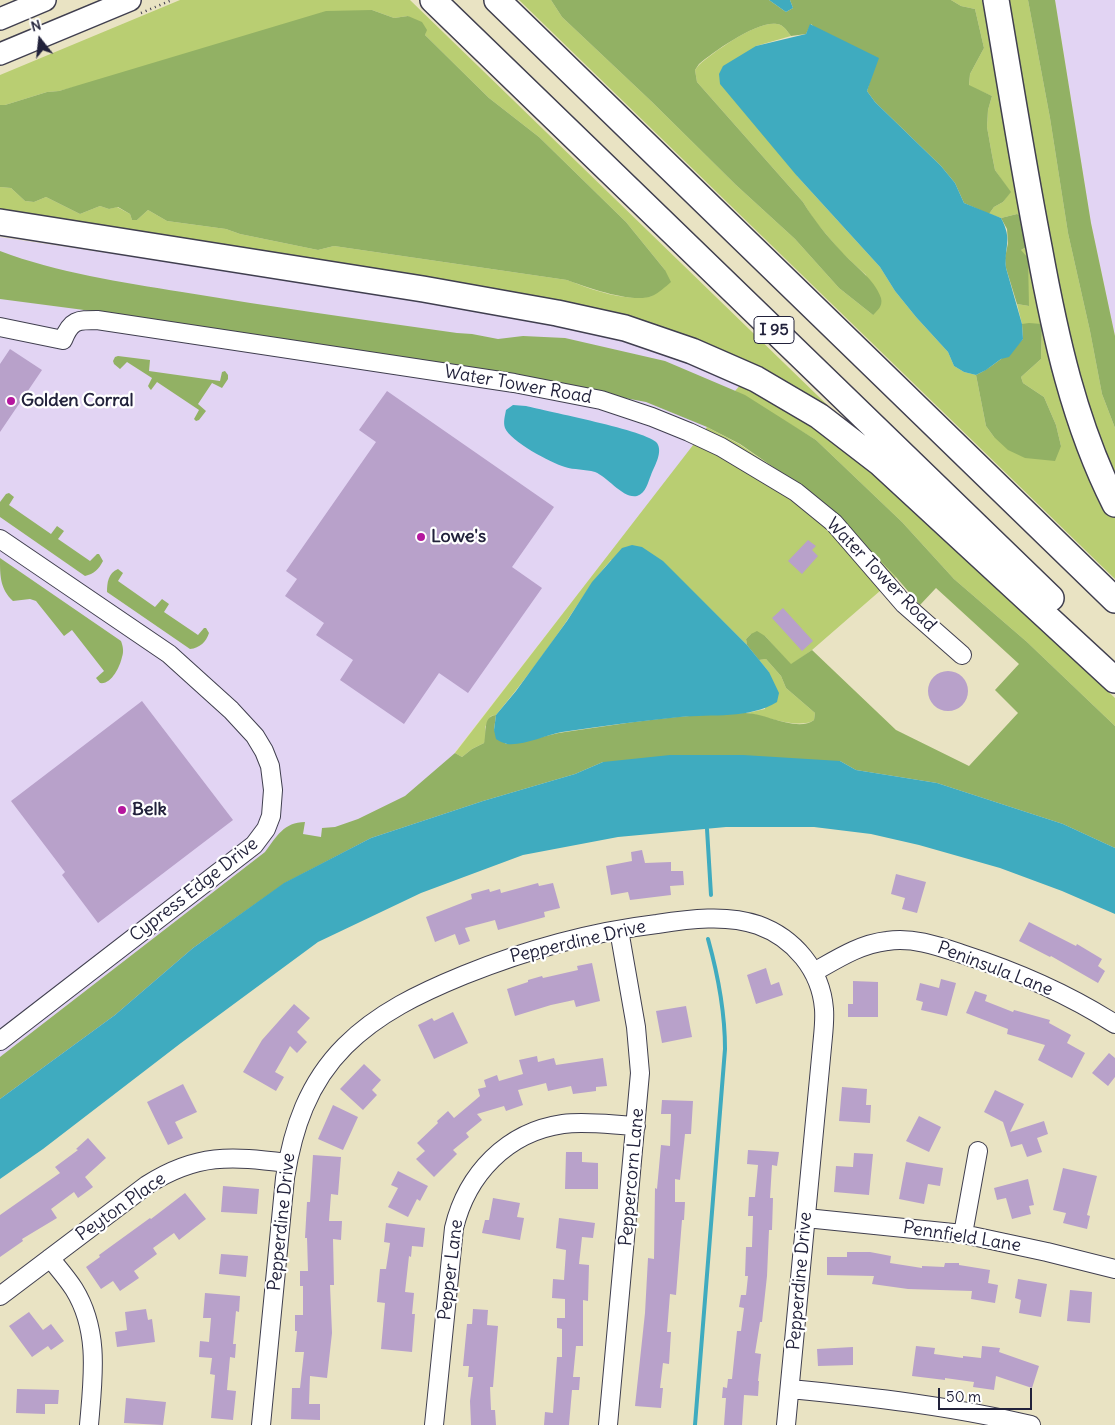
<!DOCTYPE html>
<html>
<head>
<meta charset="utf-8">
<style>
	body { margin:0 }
	#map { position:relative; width:1115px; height:1425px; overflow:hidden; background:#e9e3c3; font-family:Delius,sans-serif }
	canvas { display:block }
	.north { position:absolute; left:15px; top:15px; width:50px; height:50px; -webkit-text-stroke:4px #fff; paint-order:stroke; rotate:344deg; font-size:14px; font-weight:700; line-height:20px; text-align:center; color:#22223b }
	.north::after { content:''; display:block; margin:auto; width:18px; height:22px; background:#22223b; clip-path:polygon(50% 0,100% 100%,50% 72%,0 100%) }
	.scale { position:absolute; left:938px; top:1388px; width:94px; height:22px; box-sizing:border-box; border:2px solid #22223b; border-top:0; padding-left:6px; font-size:15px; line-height:18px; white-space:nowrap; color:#22223b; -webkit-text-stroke:4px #fff; paint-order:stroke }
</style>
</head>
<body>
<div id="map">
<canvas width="1115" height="1425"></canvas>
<div class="north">N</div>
<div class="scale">50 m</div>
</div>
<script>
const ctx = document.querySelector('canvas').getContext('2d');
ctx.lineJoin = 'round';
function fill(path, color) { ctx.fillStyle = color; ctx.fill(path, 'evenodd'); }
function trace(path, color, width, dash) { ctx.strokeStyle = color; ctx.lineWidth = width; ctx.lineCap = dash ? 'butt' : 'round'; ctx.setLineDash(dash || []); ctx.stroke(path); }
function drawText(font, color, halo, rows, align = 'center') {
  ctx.font = font + ' Delius,sans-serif'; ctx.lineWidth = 4.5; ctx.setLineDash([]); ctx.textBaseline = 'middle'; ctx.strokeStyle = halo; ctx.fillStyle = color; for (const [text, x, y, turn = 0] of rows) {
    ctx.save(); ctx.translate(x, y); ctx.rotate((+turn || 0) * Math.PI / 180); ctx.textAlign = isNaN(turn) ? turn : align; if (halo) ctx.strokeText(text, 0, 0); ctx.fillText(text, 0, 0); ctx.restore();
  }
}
const built = new Path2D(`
	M1055 0H1115V336L1091 223Z
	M0 237 493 310 641 341 742 383 455 752 473 804 371 838 0 1099Z`);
const green = new Path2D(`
	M180 0H410L851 428 714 354 24 213 0 210V187L11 188 25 201 34 202 46 197 80 214 100 206 109 209 117 207 130 214 132 220H137L148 210 167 221 226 229 240 234 318 250 334 246 567 280C593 290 624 302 652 296L665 270 626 222 539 137 489 98 425 35 426 30 408 16 394 18 372 10 59 91 47 92 5 105H0V75Z
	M519 0H551L562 17 651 101 736 185 795 239 839 288 873 315 866 275 842 253 814 220 803 202 697 82 695 70 699 65C713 52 758 20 777 24 784 25 787 31 791 36L756 46 797 176 880 267 895 291 916 317 948 352 954 366 964 372 976 375 986 426 994 437 1061 446 1056 425 1044 397 1023 383 1021 377 1041 359 1042 324H1022L1017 304 1029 306 1021 250 1030 245 1115 515V579Z
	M951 0H988L1029 221 1017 214 1001 218 989 214 994 207 1003 202 1010 192 995 170 992 155 987 127 988 110 992 96 969 86 970 74 984 48 975 9 961 6Z
	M1007 0H1028L1050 118 1068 233 1090 331 1102 394 1115 428V485L1072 372Z
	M742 383 851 448 1115 698V726L1027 642 954 579 902 522 816 440 735 391Z
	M707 427 739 444 822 501 896 577 812 650 791 665 765 636 751 634 746 639 747 645 663 562 611 560C593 580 581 600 566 622 544 654 521 685 496 715L491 716 485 727 486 737 484 743 472 749 462 757 455 753Z
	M766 659 781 676 786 688 815 713 814 720C800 730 764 716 747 713L765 709 769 672 759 660Z`);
const forest = new Path2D(`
	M551 0H769L786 12 793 8 790 0H951L961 6 975 9 984 48 970 74 969 85 992 96 988 110 987 127 992 155 995 170 1011 192 1003 202 994 207 989 214 964 203 955 183 941 166 875 102 867 91 871 77 811 24 806 34 791 36C787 31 784 25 777 24 758 20 713 52 699 64L695 70 697 82 803 202C814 220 827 236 841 251 854 266 874 278 881 298 883 306 878 310 873 315L839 288 795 239 736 185 651 101 562 17Z
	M1028 0H1055L1091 223 1115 336V428L1102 394 1090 331 1068 233 1050 118Z
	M372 10 394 18 408 16 422 22 427 30 425 35 489 98 539 137 626 222 665 270 671 282C665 287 659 293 652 296 633 304 586 287 567 280L334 246 318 250 240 234 226 229 167 221 148 210 137 220H132L130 214 118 207 109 209 100 206 80 214 46 197 34 202 25 201 11 188 0 187V105H5L47 92 59 91 326 11Z
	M1017 214 1026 218 1030 245 1021 250 1028 258 1029 306 1017 304 1006 268 1005 258 1008 243 1007 229 1001 218Z
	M0 251C58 273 121 282 182 292 273 307 365 320 457 333L472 334 498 339 523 336 565 338 665 361 745 395 816 440 902 522 954 579 1027 642 1115 726V848L1063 824 937 783 856 770 840 761 603 762 575 774 483 801 371 838 285 883 193 948 115 1015 0 1099V1057L265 852C276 837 284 822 305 822L303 834 321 837 322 828 335 827 358 819 405 796 455 753 462 757 472 749 484 743C487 733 482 717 496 715L494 730 506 744C526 743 545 735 565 732 625 723 684 714 744 713 764 712 797 733 814 720L815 713 786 688 781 676 766 659 759 660 747 645 746 639 751 634 757 631 765 636 791 664 812 650 896 730 969 766 1018 713 995 690 1019 664 936 588 920 605 896 577 822 501 740 444 707 427 646 402 422 360 107 313 0 299Z
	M1029 323 1042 324 1041 359 1021 377 1023 383 1044 397 1056 425 1061 446 1055 461 1025 458 1008 450 994 437 986 426 976 375C995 366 1008 353 1023 339L1022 324Z
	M118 356 150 360 149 371 220 381 222 372 225 371 228 375V379L222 388 212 383 198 404 206 411 199 420 196 421 194 419 199 410 157 382 151 390 150 389 148 386 152 378 127 362 120 369 114 364 113 361 115 357Z
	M9 493 14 497 9 505 51 534 57 526 64 531 58 539 90 561 97 554H99L103 561C99 569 94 574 85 576L0 517V502L6 494Z
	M0 558 121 641C123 646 124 652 122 657 120 667 111 685 100 683L96 678 104 671 72 630 64 636 36 601 30 599 13 601C0 589 0 576 0 558Z
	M118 569 123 573 118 581 155 607 162 599 169 604 164 612 198 635 204 628H206L209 633C206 642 200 648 190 649L107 592C107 583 108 573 118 569Z`);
const water = new Path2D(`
	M769 0H790L793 8 786 12Z
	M810 24 879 58 867 91 875 102 941 166 955 183 964 203 1001 218C1013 241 1004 245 1006 268L1022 324 1023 339 1009 357 1001 359 986 370 976 375 964 372 954 366 948 352 916 317 895 291 880 267 797 176 720 84 719 74 723 66 756 46 806 34Z
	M513 405 526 406C545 411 649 431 657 443 663 452 655 465 651 475 648 482 646 493 637 496 623 499 608 477 595 472 585 469 574 470 565 467 551 463 510 441 505 428 503 422 505 416 506 410Z
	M632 545 642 547 663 561 747 645 769 672 779 693 777 702C749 719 712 714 680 717 640 721 602 726 562 732 546 735 523 746 507 744 503 743 499 741 496 739L494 730 496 715 516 691 567 621 592 582 622 548Z
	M670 755H743L840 761 856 770 937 783 1063 824 1115 848V914L1062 891 1000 868 919 845 871 834 814 827H726L618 837 523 855 421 893 318 942 181 1043 43 1149 0 1179V1099L115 1015 193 948 284 883 371 838 483 801 575 774 603 762Z`);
const stream = new Path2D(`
	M707 829 711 895
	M695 1425 725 1049C725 1011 718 975 708 939`);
const building = new Path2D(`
	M10 349 42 370 0 432V364Z
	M387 391 554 507 512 567 542 588 468 693 439 673 404 724 340 680 353 660 316 635 324 623 285 596 297 579 286 571 376 442 359 430Z
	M808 540 816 546 812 550 818 556 802 574 788 561Z
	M783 608 813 641 802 651 772 618Z
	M928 691a20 20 0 1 1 40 0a20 20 0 1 1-40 0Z
	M142 701 233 820 98 923 62 875 65 872 11 801Z
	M642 850 645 863 671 862V871H683L684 885 670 886 671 895 630 900 628 892 611 895 606 866 632 861 631 852Z
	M896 874 926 882 917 913 902 909 905 898 891 894Z
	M538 883 539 886 553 883 560 908 544 912 545 917 498 930 495 920 465 928 470 941 459 945 455 934 435 942 426 917 472 899 471 894 489 889 490 892 500 889 501 893Z
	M1029 922 1076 946 1077 944 1102 959 1098 966 1105 971 1098 983 1051 956 1050 957 1019 941Z
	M592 963 600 1001 576 1007 574 1000 551 1005 515 1016 507 989 528 982V980L542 976 543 978 578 970 577 966Z
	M766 968 771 985 779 982 783 995 756 1004 747 975Z
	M941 979 956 983 947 1016 921 1010 923 1002 916 1000 920 983 939 988Z
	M853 981 878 982V1017H848V1004H853Z
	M975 991 987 995 985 1001 1013 1012 1014 1010 1050 1020 1049 1023 1071 1035 1067 1043 1085 1053 1072 1078 1038 1060 1045 1045 1007 1034 1008 1029 966 1013Z
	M294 1004 310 1018 297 1032 307 1042 297 1053 290 1046 275 1072 284 1077 276 1091 243 1072 262 1040Z
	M686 1006 692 1037 662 1043 656 1011Z
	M453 1012 468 1043 434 1059 418 1025 432 1018 434 1021Z
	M1109 1053 1115 1058V1077L1108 1086 1092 1073Z
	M537 1056 538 1062 554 1058 556 1065 603 1058 607 1086 596 1087V1091L573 1094 571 1086 548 1091 546 1083 518 1090 523 1105 506 1111 504 1106 477 1114 482 1120 466 1133 469 1137 453 1150 457 1154 434 1177 416 1159 425 1151 417 1143 438 1123 437 1121 448 1111 454 1118 480 1096 478 1089 486 1087 484 1080 497 1075 499 1081 523 1074 519 1060Z
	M364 1064 381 1080 372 1090 377 1095 363 1110 340 1089Z
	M183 1084 197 1112 175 1122 183 1138 168 1145 147 1102Z
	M842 1087 867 1089 866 1105H871L870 1123 839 1121Z
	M995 1090 1024 1104 1010 1132 1044 1121 1048 1134 1037 1138 1042 1152 1027 1157 1022 1144 1011 1147 1003 1122 984 1112Z
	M662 1100 693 1101 691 1134H685L680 1180 675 1179V1202H685L684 1220H682L676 1295 670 1294 667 1332H671L669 1364 663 1363 660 1388H663L661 1408 635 1406 645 1313 648 1258 654 1259 655 1188 657 1189 661 1145 670 1146 671 1114H661Z
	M333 1105 358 1117 343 1150 318 1139Z
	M919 1116 941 1127 929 1152 906 1141Z
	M88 1138 106 1158 85 1177 93 1187 78 1198 74 1192 51 1209 57 1218 22 1239 23 1241 0 1257V1215L60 1173 55 1167 78 1150 76 1149Z
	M748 1150 779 1152 777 1166 772 1165 770 1198H773L772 1230H769L767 1276 762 1322H760L755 1353 761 1354 758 1381H759L758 1396 744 1395 742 1425H724L726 1398H722L723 1387 727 1388 728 1379H732L737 1331H741L744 1308 739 1307 741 1295H746L748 1276H745L746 1247H752L753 1216H748L749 1197H755L758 1165 747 1164Z
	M566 1152H582V1162L598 1163V1189H565Z
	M854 1153 873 1154 869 1195 834 1192 836 1166 853 1167Z
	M313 1155 341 1157 338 1195 331 1194 329 1221H342L341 1240 333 1239 334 1285H330L332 1333 327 1378 310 1376 309 1404H320V1420L291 1419 292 1388H300L304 1352H295L297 1331H295V1315H303V1286H300V1271H308L307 1238H305L307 1202H310Z
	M906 1162 943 1168 940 1186 928 1184 924 1204 899 1199Z
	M1063 1168 1097 1176 1087 1215 1090 1216 1087 1229 1063 1223 1066 1213 1053 1210Z
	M398 1171 428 1186 420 1201 417 1199 408 1217 388 1207 398 1188 391 1185Z
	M1028 1179 1034 1205 1029 1206 1031 1214 1012 1219 1006 1198 997 1200 994 1188Z
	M223 1186 259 1189 257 1214 221 1212Z
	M185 1193 206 1219 179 1240 174 1233 153 1248 157 1254 134 1271 139 1278 120 1291 113 1281 101 1289 86 1267 100 1257 99 1255 150 1218 151 1219Z
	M493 1198 520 1203 517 1217 524 1218 520 1240 482 1233 485 1220H489Z
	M559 1218 595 1223 593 1238 582 1237 579 1264 589 1265 588 1301 583 1300V1346H576L573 1377H580L579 1390H572L569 1425H544L545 1412 553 1413 557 1357H562V1329L557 1328V1318H565V1299L552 1298 553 1279 564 1280 566 1250 556 1248Z
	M386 1223 425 1228 423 1247 412 1246 411 1257 409 1256 405 1292 414 1293 412 1314H415L412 1352 381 1349 385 1303 377 1302 380 1269H386L390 1243 384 1242Z
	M847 1252H870L891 1256 890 1263 922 1268V1266L944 1267 945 1263H959V1265L990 1270 988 1283 998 1285 995 1303 971 1299 972 1291 908 1289 872 1284 874 1276 827 1275V1257H847Z
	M221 1254 248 1256 246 1277 219 1274Z
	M1018 1279 1047 1284 1041 1317 1019 1313 1021 1300 1015 1298Z
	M1070 1290 1092 1292 1090 1323 1067 1321Z
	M205 1293 240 1296 239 1312 236 1311 233 1344H236L235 1358 230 1357 227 1390 236 1391 233 1420 211 1418 215 1375 210 1374 212 1358 199 1357 200 1341 209 1342 211 1318H203Z
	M146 1309 148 1320 152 1319 155 1342 117 1347 115 1332 127 1330 125 1312Z
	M473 1309 488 1310 487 1325 498 1326 493 1387H490L491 1410H495L496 1425H471L470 1401 473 1377H468L469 1366H463L467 1324H472Z
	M29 1312 43 1330 51 1324 64 1341 51 1350 48 1346 32 1357 9 1326Z
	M916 1346 935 1348 934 1354 963 1358V1356L981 1358 982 1346 1000 1348 999 1352 1039 1366 1032 1388 996 1376 994 1390 973 1387 974 1382 945 1378V1380L912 1376Z
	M853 1347V1365L818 1366 817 1349Z
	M17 1389 59 1390 58 1404H45V1414L16 1413Z
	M126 1398 166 1402 163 1425 124 1423Z`);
const path = new Path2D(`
	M141 13 172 0`);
const minor = new Path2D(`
	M0 327 63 340C71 320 77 320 97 320L514 383 601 400 652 417 689 432 721 447 796 492 834 523 904 604 962 655
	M0 539 169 654 231 710 255 736 264 751 270 766 273 790 271 816 266 829 254 845 0 1041
	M814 972C837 959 860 944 887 941 913 937 938 946 962 954 1015 971 1068 994 1115 1024
	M806 1218 963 1234 1047 1252 1115 1269
	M963 1234 978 1151
	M50 1258C58 1268 67 1278 74 1289 100 1331 93 1378 89 1425
	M0 1296 147 1185C197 1153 231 1156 287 1163
	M790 1389C871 1397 951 1406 1031 1425
	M261 1425 285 1178C293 1128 308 1083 345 1046 378 1013 420 993 464 975 526 950 590 932 657 924 689 919 727 914 758 925 794 938 821 970 824 1009 825 1022 823 1035 822 1047L786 1425
	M434 1425 454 1228C467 1174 507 1132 563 1124 587 1121 612 1125 636 1126
	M608 1425 640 1073 636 1027 619 930`);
const major = new Path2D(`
	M0 19 45 0
	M0 54 130 0`);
const highway = new Path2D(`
	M433 0 1051 598
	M497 0 1115 600
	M996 0C1010 82 1023 165 1039 247 1055 335 1074 423 1115 504
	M0 222 423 289 557 313 625 328 692 351 756 379 819 416 880 463 1115 680`);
const markers = [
	[11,401,5,"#b5179e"],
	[421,537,5,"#b5179e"],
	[122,810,5,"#b5179e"]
];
const shields = [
	[774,330,40]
];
const shieldNames = [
	["I 95",774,330]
];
const streetNames = [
	["Water Tower Road",518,385,10],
	["Water Tower Road",881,575,46],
	["Cypress Edge Drive",194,890,-38],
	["Pepperdine Drive",578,942,-13],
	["Peninsula Lane",995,969,21],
	["Peppercorn Lane",632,1177,-85],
	["Peyton Place",121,1207,-35],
	["Pepperdine Drive",282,1222,-84],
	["Pennfield Lane",962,1237,9],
	["Pepper Lane",451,1270,-83],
	["Pepperdine Drive",800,1281,-85]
];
const poiNames = [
	["Golden Corral",21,401],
	["Lowe's",431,537],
	["Belk",132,810]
];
fill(built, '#e2d4f3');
fill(green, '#b9ce72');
fill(forest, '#92b164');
fill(water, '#3fabbf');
trace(stream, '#3fabbf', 4);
fill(building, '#b8a1ca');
trace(minor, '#403f4f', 20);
trace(major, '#403f4f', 24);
trace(highway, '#403f4f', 28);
trace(path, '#403f4f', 2.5, [1, 4]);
trace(minor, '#fff', 18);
trace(major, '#fff', 21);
trace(highway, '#fff', 25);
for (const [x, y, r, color] of markers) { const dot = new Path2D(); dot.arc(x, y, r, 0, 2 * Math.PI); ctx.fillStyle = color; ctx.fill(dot); trace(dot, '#fff', 2); }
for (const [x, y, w] of shields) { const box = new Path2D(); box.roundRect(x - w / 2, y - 13.5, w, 27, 4); ctx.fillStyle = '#fff'; ctx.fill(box); trace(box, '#22223b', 1); }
drawText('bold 16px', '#22223b', null, shieldNames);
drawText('18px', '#22223b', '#fff', streetNames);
drawText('bold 18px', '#22223b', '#fff', poiNames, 'left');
</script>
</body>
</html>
